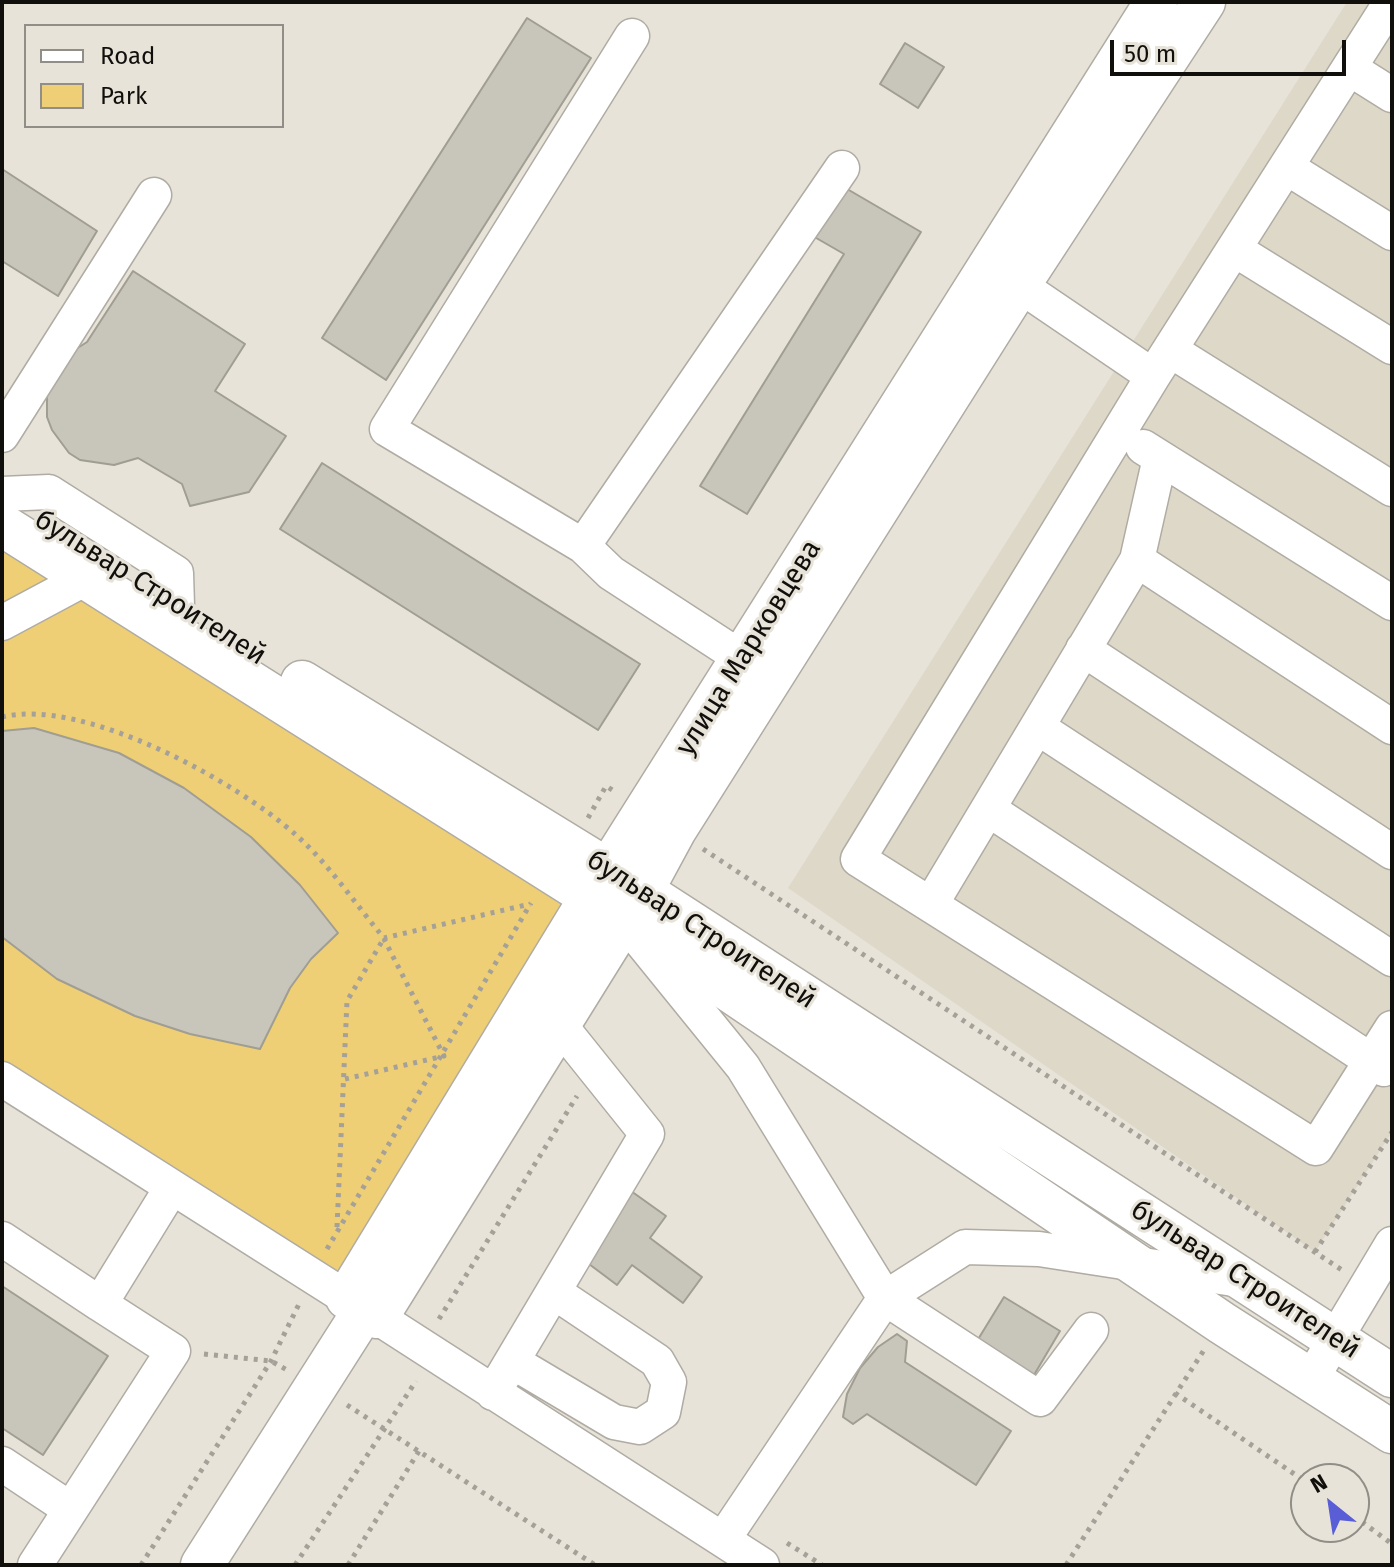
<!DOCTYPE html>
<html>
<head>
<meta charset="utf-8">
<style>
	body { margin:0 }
	#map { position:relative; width:1394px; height:1567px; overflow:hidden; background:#e7e3d9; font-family:"Fira Sans",sans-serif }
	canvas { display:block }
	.frame { position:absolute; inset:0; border:4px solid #110f0c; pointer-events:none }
	.legend { position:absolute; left:24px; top:24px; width:260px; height:104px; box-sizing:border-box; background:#e7e3d9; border:2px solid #918e87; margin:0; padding:10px 14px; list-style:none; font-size:24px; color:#110f0c }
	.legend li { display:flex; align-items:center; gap:16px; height:40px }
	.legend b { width:40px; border:2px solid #918e87 }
	.north { position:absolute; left:1290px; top:1463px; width:80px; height:80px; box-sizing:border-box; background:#e7e3d9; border:2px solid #918e87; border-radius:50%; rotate:330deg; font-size:22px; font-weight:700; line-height:32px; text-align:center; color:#110f0c }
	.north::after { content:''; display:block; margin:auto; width:28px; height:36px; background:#595ed6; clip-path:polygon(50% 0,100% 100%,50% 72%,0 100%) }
	.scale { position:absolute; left:1110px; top:40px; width:236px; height:36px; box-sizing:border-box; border:4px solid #110f0c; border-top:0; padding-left:10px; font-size:24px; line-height:28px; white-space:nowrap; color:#110f0c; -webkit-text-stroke:6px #e7e3d9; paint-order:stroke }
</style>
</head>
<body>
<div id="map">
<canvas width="1394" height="1567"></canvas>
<div class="frame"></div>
<ul class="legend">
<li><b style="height:10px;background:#fff"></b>Road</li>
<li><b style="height:22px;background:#eecf75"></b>Park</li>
</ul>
<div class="north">N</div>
<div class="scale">50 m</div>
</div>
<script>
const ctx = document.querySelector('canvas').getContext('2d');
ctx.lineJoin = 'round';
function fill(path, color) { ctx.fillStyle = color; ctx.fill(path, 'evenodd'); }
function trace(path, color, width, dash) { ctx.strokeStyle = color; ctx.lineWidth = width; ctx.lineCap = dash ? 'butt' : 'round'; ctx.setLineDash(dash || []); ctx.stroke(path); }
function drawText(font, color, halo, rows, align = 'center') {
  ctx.font = font + ' "Fira Sans",sans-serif'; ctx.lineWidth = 6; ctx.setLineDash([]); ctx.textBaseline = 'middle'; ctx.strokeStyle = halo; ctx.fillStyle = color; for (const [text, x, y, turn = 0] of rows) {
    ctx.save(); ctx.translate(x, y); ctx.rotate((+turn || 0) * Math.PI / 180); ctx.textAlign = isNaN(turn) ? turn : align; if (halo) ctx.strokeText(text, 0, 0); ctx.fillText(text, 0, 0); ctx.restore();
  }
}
const built = new Path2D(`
	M1347 2H1392V1132L1315 1252 788 888Z`);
const green = new Path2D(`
	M2 525 591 897 347 1298 2 1079Z`);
const building = new Path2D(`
	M527 18 591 58 386 380 322 338Z
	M905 43 944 67 918 108 880 84Z
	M2 169 97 231 58 296 2 261Z
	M842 186 921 232 747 514 700 486 844 254 811 235Z
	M133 271 245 344 215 391 286 436 249 492 190 506 182 484 138 458 114 465 80 460 69 453 52 430 47 417V387L76 349 87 342Z
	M322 463 640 664 598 730 280 529Z
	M34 728 119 753 184 788 251 837 300 885 338 933 311 959 290 988 260 1049 190 1034 135 1016 57 979 2 937V731Z
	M631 1191 666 1216 650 1238 702 1277 683 1303 632 1265 617 1285 581 1258Z
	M2 1286 108 1356 43 1455 2 1428Z
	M1004 1297 1060 1331 1034 1375 977 1341Z
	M897 1334 907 1341 905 1362 1011 1431 976 1485 867 1414 853 1424 843 1417 847 1394 860 1368 878 1347Z`);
const path = new Path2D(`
	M2 717C83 697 236 781 296 835 329 864 356 905 384 938L530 904
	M588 818 606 786 617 793
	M703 849 1342 1270
	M345 1079 444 1056 384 939
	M337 1227 347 1001 384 938
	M327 1249 531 903
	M1315 1252 1392 1132
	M439 1319 577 1096
	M204 1354 271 1361 287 1370
	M1175 1393 1306 1482
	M347 1405 595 1565
	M1354 1516 1392 1544
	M787 1543 822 1565
	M141 1565 271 1361 299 1304
	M295 1565 416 1381
	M348 1565 419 1451
	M1066 1565 1204 1350`);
const minor = new Path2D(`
	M1391 2 1153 376 858 859 1316 1148 1392 1028
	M632 36 387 429 583 546 842 168
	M1349 68 1392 95
	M1286 167 1392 233
	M1234 249 1392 347
	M1019 285 1153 376
	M1170 350 1392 489
	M2 435 154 195
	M1143 447 1392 603
	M2 494 49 492 176 573 177 606
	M583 546 611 573 743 659
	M1137 560 1392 727
	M2 623 86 578
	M1083 649 1392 852
	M1037 727 1392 959
	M988 809 1384 1069
	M931 904 1137 560 1160 458
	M640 940 743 1067 885 1298 724 1538
	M2 1079 347 1298
	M2 1239 100 1304
	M377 1317 762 1565
	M1091 1330 1040 1399 885 1298 965 1247 1039 1249 1240 1280
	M513 1362 614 1422 640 1427 663 1412 669 1382 657 1361 554 1292
	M1310 1381 1392 1244
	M493 1393 647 1134 558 1023
	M2 1464 70 1509
	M35 1565 173 1351 100 1304 172 1187`);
const major = new Path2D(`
	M1156 2 591 897 347 1298 377 1317 642 891 675 830 1019 285 1204 2
	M2 525 591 897 1222 1323 1392 1432
	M302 682 642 891 1392 1376
	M202 1565 365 1309`);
const streetNames = [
	["бульвар Строителей",150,588,32],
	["улица Марковцева",749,648,-58],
	["бульвар Строителей",701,930,33],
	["бульвар Строителей",1245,1280,33]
];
fill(built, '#ded8c8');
fill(green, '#eecf75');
fill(building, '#c8c5bb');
trace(building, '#a09d93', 2);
trace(minor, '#b0aca3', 37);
trace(major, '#b0aca3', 45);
trace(path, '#a5a199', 5, [4, 6]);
trace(minor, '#fff', 34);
trace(major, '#fff', 42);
drawText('28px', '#110f0c', '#e7e3d9', streetNames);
</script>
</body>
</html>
